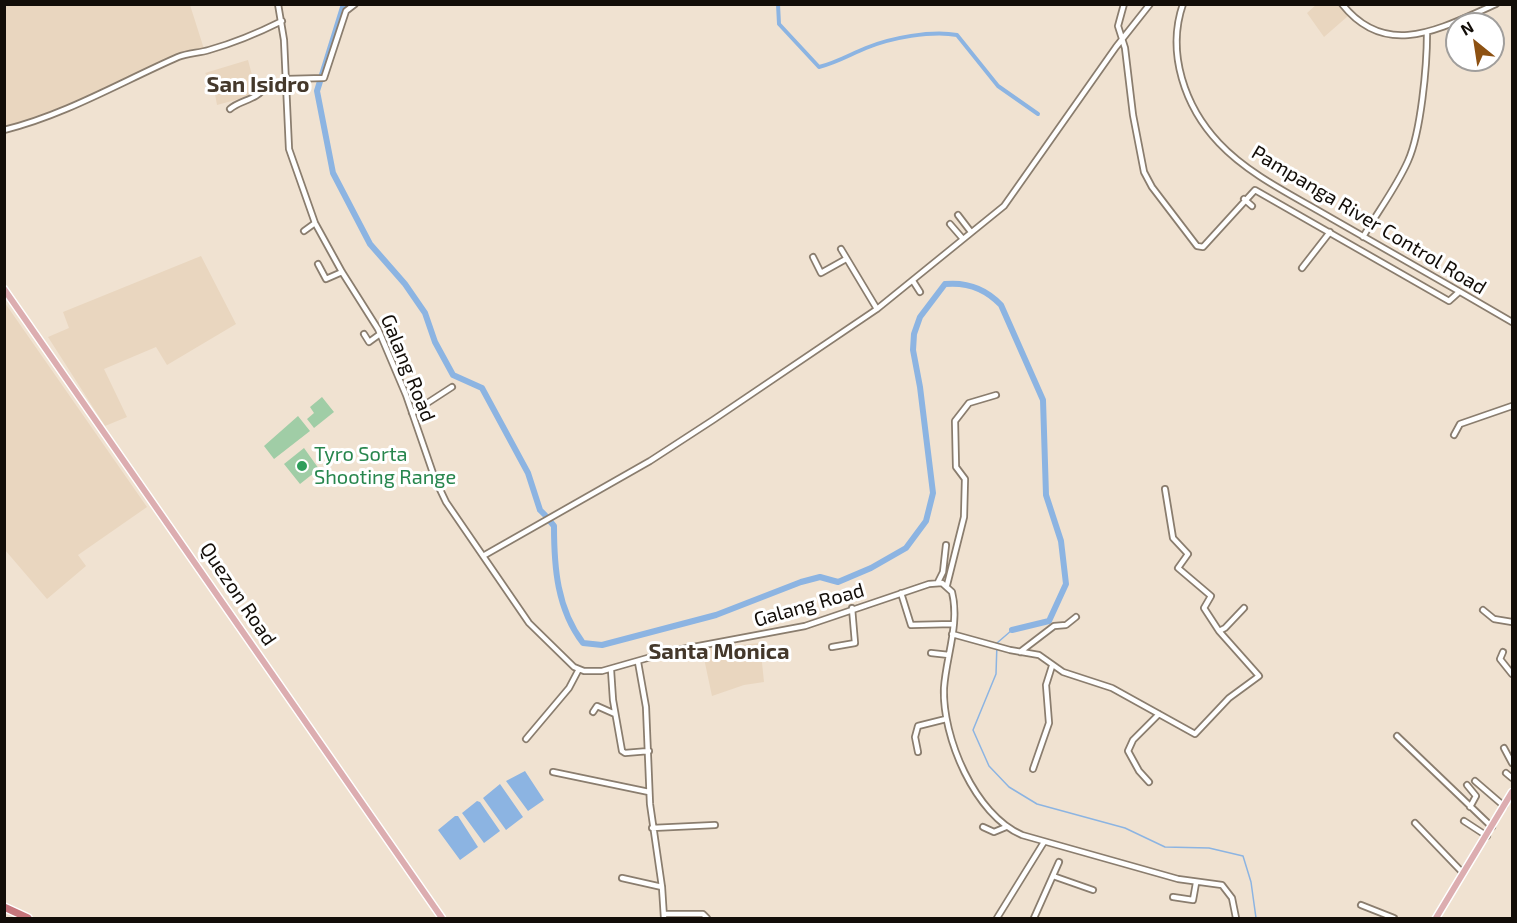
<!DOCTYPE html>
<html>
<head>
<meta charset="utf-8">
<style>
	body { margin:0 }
	#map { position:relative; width:1517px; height:923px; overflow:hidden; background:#f0e2d1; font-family:"Exo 2",sans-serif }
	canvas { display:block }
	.frame { position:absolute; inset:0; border:6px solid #120d08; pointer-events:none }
	.north { position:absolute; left:1445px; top:12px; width:60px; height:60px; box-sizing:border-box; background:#fff; border:2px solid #a09e9c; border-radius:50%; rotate:330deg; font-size:16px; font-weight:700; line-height:24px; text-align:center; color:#120d08 }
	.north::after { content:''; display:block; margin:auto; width:21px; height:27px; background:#8d5112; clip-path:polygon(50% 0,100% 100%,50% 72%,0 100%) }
</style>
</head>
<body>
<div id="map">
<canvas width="1517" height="923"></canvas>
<div class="frame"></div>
<div class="north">N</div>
</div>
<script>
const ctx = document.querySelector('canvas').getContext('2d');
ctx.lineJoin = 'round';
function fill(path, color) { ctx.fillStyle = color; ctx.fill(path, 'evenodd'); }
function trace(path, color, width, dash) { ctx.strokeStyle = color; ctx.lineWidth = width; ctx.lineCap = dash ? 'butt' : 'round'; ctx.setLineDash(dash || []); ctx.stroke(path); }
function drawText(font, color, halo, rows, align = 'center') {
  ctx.font = font + ' "Exo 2",sans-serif'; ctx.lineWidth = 6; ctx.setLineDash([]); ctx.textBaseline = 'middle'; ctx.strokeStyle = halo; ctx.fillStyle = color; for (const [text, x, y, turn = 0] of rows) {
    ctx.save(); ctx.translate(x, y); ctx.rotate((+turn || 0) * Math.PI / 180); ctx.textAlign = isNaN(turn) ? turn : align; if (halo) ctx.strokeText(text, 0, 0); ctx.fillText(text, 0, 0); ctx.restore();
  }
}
const built = new Path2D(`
	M1317 4 1338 5 1348 16 1324 37 1307 13Z
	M5 5H190L204 49 180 54 113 87 29 120 5 127Z
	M248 60 257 94 217 105 213 83 205 73Z
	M201 256 236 324 167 365 156 347 104 369 127 417 105 426 48 337 69 328 63 312Z
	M5 303 147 507 78 555 86 566 47 599 5 550Z
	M760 643 764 682 744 685 712 696 702 649Z`);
const green = new Path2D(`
	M322 397 334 412 314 428 307 419 314 413 310 407Z
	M298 416 310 431 274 459 264 446Z
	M304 448 319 469 300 484 284 464Z`);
const water = new Path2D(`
	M525 771 544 800 528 811 506 781Z
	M500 784 523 817 506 830 483 798Z
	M477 801 480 802 500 831 484 843 462 813Z
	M455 816H458L478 847 460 860 438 830Z`);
const stream = new Path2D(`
	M1012 630 997 643 996 674 973 730 989 766 1009 787 1037 804 1125 828 1165 847 1209 848 1243 856 1251 882 1256 918`);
const canal = new Path2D(`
	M778 4 779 24 819 67C836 63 851 54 866 48 890 38 932 30 957 35L998 86 1038 114`);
const river = new Path2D(`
	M344 4 317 91 333 173 370 244 405 284 425 313 435 342 453 375 482 388 528 473 540 510 545 515
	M549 520 554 526C554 567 557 609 583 643L602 645 716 615 801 582 820 577 838 582 871 568 906 548 926 521 933 493 920 387 913 350 914 334 920 317 945 284C966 282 986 289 1001 305L1043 400 1046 495 1061 541 1066 584 1049 621 1012 630`);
const minor = new Path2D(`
	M278 4 284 40 289 149 315 223 342 272 378 329 406 395 435 479 446 502 529 623 574 667 584 671H602L672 651 805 626 929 584 942 583 952 592C960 623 946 657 944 688 942 737 975 815 1022 835L1178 879 1222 885 1232 898 1236 918
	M1124 4 1118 26 1125 48 1133 115 1144 172 1152 187 1197 246 1203 247 1255 190 1449 301 1459 292
	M1183 4C1166 53 1185 107 1219 143 1249 175 1294 196 1331 218 1392 253 1452 287 1512 322
	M1342 4C1387 61 1443 27 1496 4
	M286 79 324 78 346 11 355 4
	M254 90 286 87
	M230 109C240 100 257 100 264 88
	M4 130C65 115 121 82 178 57 188 53 199 53 209 50 234 43 258 33 282 21
	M1244 199 1252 206
	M958 215 971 232
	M950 224 963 239
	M304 231 315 223
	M1363 237C1378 211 1396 188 1408 161 1421 132 1427 66 1427 33
	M841 249 877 309
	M813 257 821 273 846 259
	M318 264 326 279 342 272
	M1302 268 1330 232
	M913 281 920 292
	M364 334 369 342 380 334
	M412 413 452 387
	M1454 435 1460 424 1512 406
	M1165 489 1173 538 1188 554 1178 568 1211 596 1204 608 1219 631
	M483 556 650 461 713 420 877 309 1004 206 1116 47 1150 4
	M938 582 943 572 946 545
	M947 585 964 517 965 479 956 467 955 421 969 403 996 395
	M901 593 911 625 953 624
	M1483 610 1494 619 1512 622
	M952 634 1010 650 1039 655 1063 672 1112 688 1195 734 1229 698 1259 676 1219 631 1225 628 1244 608
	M832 647 855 643 852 608
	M1020 652 1054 626 1066 625 1076 617
	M1503 652 1500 659 1512 674
	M931 653 949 655
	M638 662 646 707 650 804 662 887 664 918
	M611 670 613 700 622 751 625 753 649 751
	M593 712 597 706 615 714
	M1397 736 1492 827
	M526 739 569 688 579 669
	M1504 748 1512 763
	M918 752 915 737 918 726 946 719
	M1033 769 1049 723 1046 685 1052 666
	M553 772 649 792
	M1506 773 1512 778
	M1475 781 1504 806
	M1149 782 1139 771 1128 751 1133 740 1159 714
	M1467 785 1476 796 1470 807
	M1464 821 1487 836
	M1415 823 1462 872
	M983 827 994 832 1006 827
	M652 828 715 825
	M1053 876 1093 890
	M622 878 662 887
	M1173 897 1193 900 1196 883
	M1361 905 1394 918
	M664 914H703L707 918
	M997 918 1044 842
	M1034 918 1059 862`);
const major = new Path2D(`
	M4 289 442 918
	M1436 918 1512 792`);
const highway = new Path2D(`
	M4 907 28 918`);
const markers = [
	[302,466,6,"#2e9e5b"]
];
const streetNames = [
	["Pampanga River Control Road",1369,220,31],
	["Galang Road",408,368,68],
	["Quezon Road",238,594,56],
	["Galang Road",809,605,-16]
];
const leisureNames = [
	["Tyro Sorta",314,454],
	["Shooting Range",314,477]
];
const quarterNames = [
	["San Isidro",258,85],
	["Santa Monica",719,652]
];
fill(built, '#e9d6bf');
fill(green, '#a0cda6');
fill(water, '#8cb4e2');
trace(stream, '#8cb4e2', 1.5);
trace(canal, '#8cb4e2', 4);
trace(river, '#8cb4e2', 6);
trace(minor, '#8a7d6e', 8);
trace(major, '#fff', 9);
trace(highway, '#fff', 10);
trace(minor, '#fff', 4.5);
trace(major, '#dcadb0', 6);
trace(highway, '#c5767c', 7);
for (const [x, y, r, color] of markers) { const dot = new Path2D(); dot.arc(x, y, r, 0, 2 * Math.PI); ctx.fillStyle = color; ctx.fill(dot); trace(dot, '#fff', 2); }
drawText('20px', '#120d08', '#fff', streetNames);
drawText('20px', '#27864d', '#fff', leisureNames, 'left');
drawText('bold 22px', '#44382b', '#fff', quarterNames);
</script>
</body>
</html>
